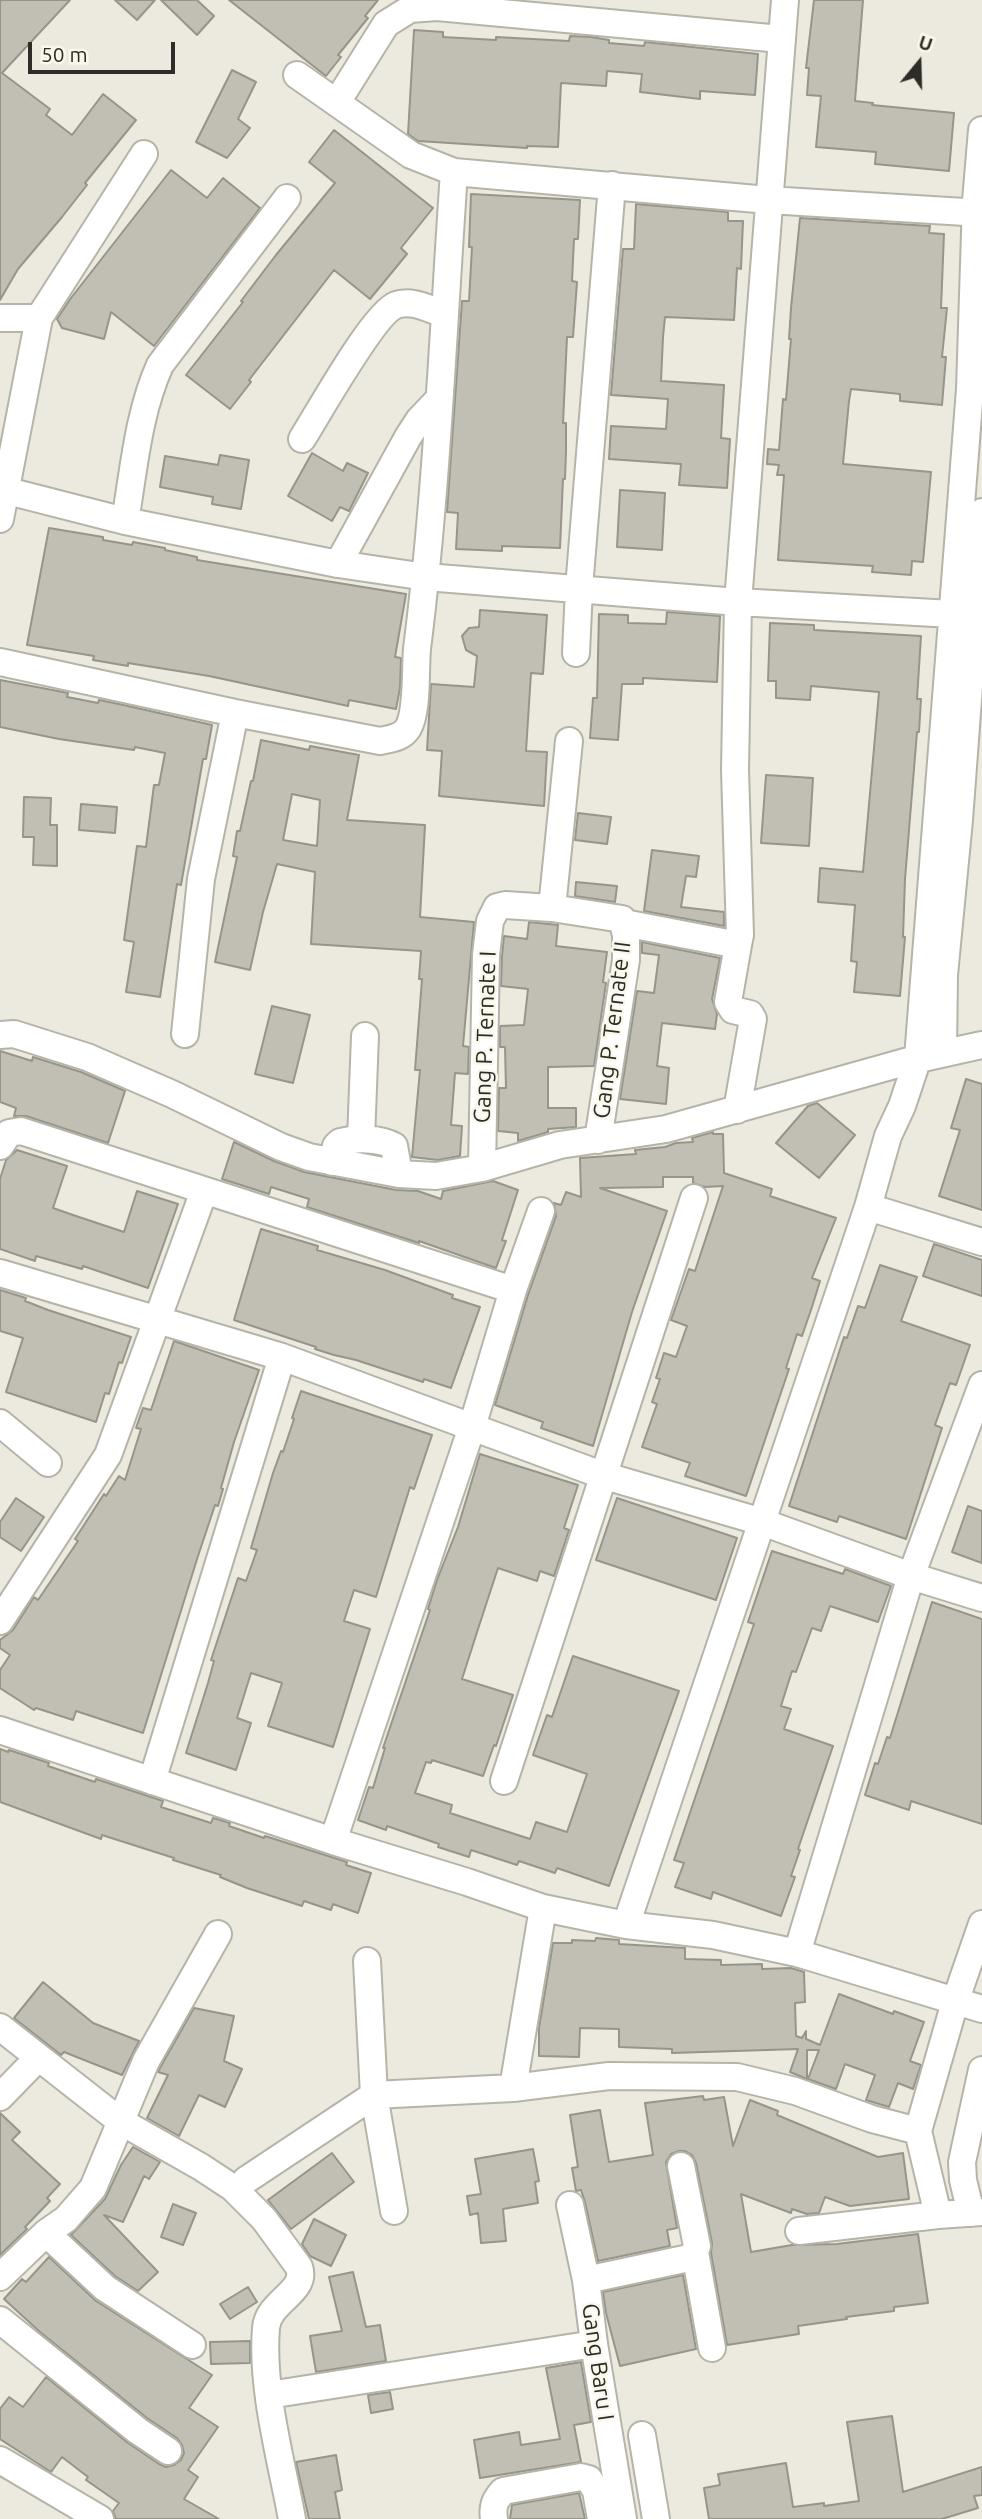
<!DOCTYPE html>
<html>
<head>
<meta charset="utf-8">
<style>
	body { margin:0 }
	#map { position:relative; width:982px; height:2519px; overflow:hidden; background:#eceade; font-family:Ubuntu,sans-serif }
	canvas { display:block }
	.north { position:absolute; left:884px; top:28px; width:70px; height:70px; -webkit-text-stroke:5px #faf8eb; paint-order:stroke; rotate:19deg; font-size:19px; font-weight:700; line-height:28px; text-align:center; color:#2d2c28 }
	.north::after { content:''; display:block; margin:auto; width:24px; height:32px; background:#2d2c28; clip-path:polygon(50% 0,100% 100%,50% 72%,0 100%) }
	.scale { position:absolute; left:28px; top:42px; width:147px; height:32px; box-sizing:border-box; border:4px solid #2d2c28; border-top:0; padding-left:9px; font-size:21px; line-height:24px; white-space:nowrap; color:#2d2c28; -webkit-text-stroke:5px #faf8eb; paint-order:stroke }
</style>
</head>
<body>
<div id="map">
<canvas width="982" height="2519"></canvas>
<div class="north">U</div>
<div class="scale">50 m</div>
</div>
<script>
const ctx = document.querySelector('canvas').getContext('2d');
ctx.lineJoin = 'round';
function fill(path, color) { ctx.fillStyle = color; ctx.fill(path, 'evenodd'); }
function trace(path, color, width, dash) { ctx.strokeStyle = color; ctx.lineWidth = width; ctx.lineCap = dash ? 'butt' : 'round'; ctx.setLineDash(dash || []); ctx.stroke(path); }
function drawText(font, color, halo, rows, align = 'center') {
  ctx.font = font + ' Ubuntu,sans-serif'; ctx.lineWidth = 5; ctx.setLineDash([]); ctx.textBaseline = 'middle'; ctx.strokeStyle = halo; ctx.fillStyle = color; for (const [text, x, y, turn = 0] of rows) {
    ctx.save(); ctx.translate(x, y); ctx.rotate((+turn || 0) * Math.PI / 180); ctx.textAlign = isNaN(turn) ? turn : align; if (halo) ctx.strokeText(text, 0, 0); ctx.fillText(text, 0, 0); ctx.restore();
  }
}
const building = new Path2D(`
	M0 0H70L2 73 50 109 46 115 72 135 103 94 136 120 85 183 87 185 62 217 18 269 0 300Z
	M115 0H155L137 20Z
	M161 0H197L214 16 197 35Z
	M229 0H378L365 16 368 18 338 55 341 57 326 76Z
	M814 0H863L855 101 873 103 872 105 954 113 949 171 875 164 876 152 816 147 821 96 807 95 809 68H806Z
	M414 30 443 32V37L496 40V37L569 41 570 36 591 37 609 40V43L644 46 645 42 758 54 755 95 700 91V99L640 92 642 74 607 71 606 86 561 83 558 147 527 146V148L418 141 408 134Z
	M232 70 256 82 238 119 250 128 227 158 196 142Z
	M334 130 433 208 401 248 407 254 370 299 334 270 249 380 251 382 230 409 186 375 243 302 241 301 276 255 335 183 309 162Z
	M171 170 207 198 223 178 260 208 154 346 111 312 104 339 62 328 57 319 71 298Z
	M471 194 580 200 578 239H574L572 281 577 282 573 337H567L563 423H566V452L565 479H563L560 548 502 546V551L456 549 458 513 447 512 462 301H469L472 247H469Z
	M636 204 728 212V221H743L741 269 737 268 734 320 665 317 663 337 661 381 724 385 721 438 730 439 727 488 679 485 681 464 609 459 611 426 666 429 668 399 611 395 623 249H634Z
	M800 218 930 226 929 233 944 234 941 308H947L942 357H946L942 405 900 401V394L851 389 849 401 843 464 931 472 923 562 912 561 911 575 872 572 873 566 778 560 784 475H777L779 465 767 464 768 449 779 450 783 399 786 400 791 339H789L791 308Z
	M312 453 343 471 347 463 368 473 349 511 340 507 332 521 288 496Z
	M220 455 249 460 241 509 212 504 213 497 160 487 165 456 218 465Z
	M620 490 665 493 662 550 617 547Z
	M49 528 103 537V540L132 545 133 542 165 548V550L197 557V560L406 594 395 657 401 658 400 688 396 709 349 700 348 706 209 676 128 663V666L93 660 94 656 27 645Z
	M480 610 547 615 543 674 531 673 526 751 547 752 544 806 439 796 442 751 427 750 431 684 474 687 477 656 466 650 462 636 469 628 479 627Z
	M667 612 720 616 717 682 643 678V684H622L618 740 590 738 593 698H597L599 614 628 615V623L666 624Z
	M770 623 814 625V630L921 636 917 699H921L919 732H917L905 879 903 937H905L900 996 854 992 857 962 851 961 855 905 818 902 820 868 863 872 879 692 811 686 810 700 776 698V681H768Z
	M0 680 68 693 67 697 98 703 99 700 119 704 212 725 206 759H203L181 885 177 884 160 997 126 992 134 942 124 940 137 846 146 847 154 785H159L165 753 135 747 134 750 59 739 0 727Z
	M261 740 309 750 310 746 359 755 347 820 425 825 420 917 474 922 463 1046 469 1047 468 1074 455 1073 451 1125 462 1126 460 1156 438 1160 412 1157 420 1070H415L422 979H419L421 951 311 944 315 872 277 864 263 912 250 970 215 962 237 857 233 856 237 831H240L251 781H253ZM292 794 320 800 317 846 283 840Z
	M766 775 813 778 809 846 761 843Z
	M24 797 51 798 50 825H57V866L33 865 34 837H23Z
	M81 804 117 807 115 833 79 830Z
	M578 813 611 817 607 844 575 840Z
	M652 850 699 856 696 877 686 876 681 907 724 912V926L644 911Z
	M576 882 617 886 615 902 575 896Z
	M529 922 558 925 556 946 607 952 603 982 606 983 594 1066 548 1067V1108H576V1127L548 1129V1132L518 1141V1133L498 1131 499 1088H506L505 1047H500V1026L524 1025 528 989 501 986 502 956 504 936 527 939Z
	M642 942 720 958 712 999 717 1014 715 1029 662 1023 657 1066 669 1068 666 1104 620 1099 637 991 654 993 659 955 642 953Z
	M272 1006 310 1015 293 1083 255 1074Z
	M0 1051 32 1061 33 1057 81 1072 125 1091 108 1143 26 1116H14L16 1108 0 1102Z
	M966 1079 982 1084V1210L939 1196 960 1130 951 1128Z
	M817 1103 855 1135 819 1178 776 1143 808 1106Z
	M713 1132V1134H723L724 1173 772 1189 770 1196 836 1218 812 1278 820 1281 812 1307 802 1336 797 1334 786 1368 789 1369 746 1496 685 1476 690 1463 642 1447 657 1404 652 1402 660 1379 656 1378 664 1353 676 1357 687 1326 671 1320 689 1269 695 1271 723 1186 705 1187 693 1183V1177H663V1187L600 1188 667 1211 632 1312 593 1446 541 1428 543 1422 495 1405 528 1295 556 1216 554 1203 561 1205 566 1192 581 1197 580 1158 636 1154 635 1150 665 1147 676 1143 693 1142 692 1138Z
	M234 1142 274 1161 304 1172 396 1190 418 1191 441 1199 443 1191 493 1181 518 1190 502 1240 506 1241 496 1268 419 1241V1243L307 1207 309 1199 271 1187 269 1194 222 1179Z
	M17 1150 67 1166 53 1208 73 1215 124 1232 137 1191 178 1204 148 1288 83 1266 82 1269 36 1256 35 1261 0 1249V1179L6 1160Z
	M261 1229 318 1246 317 1250 385 1270 453 1295 452 1298 480 1307 451 1388 424 1379 423 1382 356 1360 334 1355 315 1349 316 1347 234 1320Z
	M934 1244 982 1260V1296L923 1276Z
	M880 1265 917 1277 901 1321 970 1345 956 1385 950 1383 935 1425 942 1428 906 1539 839 1516 837 1522 789 1506 844 1337 847 1338 858 1306 865 1308Z
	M0 1290 26 1298 25 1301 48 1310 131 1337 122 1363 119 1362 109 1394 105 1393 96 1422 6 1392 23 1338 0 1331Z
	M174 1341 259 1370 234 1442 221 1488 223 1489 218 1506 215 1505 198 1556 143 1733 76 1711 73 1720 36 1708 34 1710 0 1688V1670L10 1655 0 1648V1640L13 1630 34 1597 38 1600 78 1541 75 1539 104 1494 106 1496 119 1476 125 1480 141 1429 136 1428 143 1408 151 1410Z
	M301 1391 432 1435 414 1489 410 1487 376 1597 354 1590 344 1621 370 1629 333 1747 268 1726 282 1683 251 1673 237 1718 251 1723 236 1770 186 1753 208 1683 214 1661 211 1660 238 1578 246 1581 257 1550 251 1548 273 1473 281 1451 283 1452 294 1419 292 1418Z
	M480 1454 578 1485 564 1528 569 1530 554 1576 540 1571 537 1581 498 1568 479 1626 462 1679 513 1695 496 1746 494 1745 483 1776 432 1760 431 1763 426 1762 415 1793 452 1805 450 1813 530 1839 536 1822 567 1832 587 1774 533 1755 547 1715 552 1717 573 1656 679 1691 609 1886 557 1868 555 1873 519 1861 517 1865 471 1850 469 1857 438 1847 439 1844 387 1826 386 1830 358 1820 369 1787 373 1788 385 1748H383L430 1610 428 1609 437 1580 458 1527Z
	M16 1498 44 1517 21 1551 0 1537V1522Z
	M617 1498 737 1538 716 1600 596 1560Z
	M968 1506 982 1511V1563L952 1552Z
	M772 1551 843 1574 845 1569 891 1586 878 1622 830 1606 821 1631 812 1628 796 1672 792 1671 781 1706 791 1709 784 1729 833 1746 798 1849 800 1850 791 1876 795 1877 781 1916 713 1892 711 1899 675 1887 684 1863 674 1860 754 1624 748 1622Z
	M932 1602 982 1619V1824L911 1801 909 1810 865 1795 875 1763 878 1764 887 1737 890 1738Z
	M0 1749 8 1752 9 1750 49 1763 48 1766 95 1782 96 1779 163 1801 161 1807 211 1823 213 1818 230 1823 229 1826 264 1838 265 1836 347 1862 346 1865 371 1873 358 1913 333 1904 331 1910 304 1901 302 1906 247 1888 220 1877 221 1875 173 1860 174 1858 102 1835 101 1839 0 1802Z
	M596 1938 619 1940V1944L685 1948V1959L721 1960V1965L762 1964V1969L791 1968 804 1972 805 2002 795 2003 796 2036 802 2038 806 2031V2039L820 2045 839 1994 893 2014 894 2011 924 2022 910 2061 921 2065 913 2089 898 2083 889 2107 866 2100 875 2075 845 2064 836 2089 808 2079 819 2050H807V2079L790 2072 798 2049 672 2053V2049L619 2047V2029L580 2028 579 2057 539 2056V2028L553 1943H572V1940L595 1941Z
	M43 1982 93 2023 139 2041 122 2075 64 2052 61 2055 14 2018Z
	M194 2008 234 2016 224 2061 242 2069 225 2107 199 2095 179 2136 147 2118 168 2075 158 2072 160 2068Z
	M703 2096 704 2100 724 2097 733 2146 750 2100 778 2111 777 2115 878 2157 903 2153 909 2199 850 2206 825 2197 819 2213 807 2214 792 2209 791 2213 741 2194 751 2252 792 2245 837 2244 918 2234 928 2303 894 2307V2311L846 2317 847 2319 798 2326 799 2334 727 2345 711 2253 712 2243 696 2163 692 2155 685 2151H679L671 2154 666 2162 677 2228 667 2230 670 2246 598 2261 585 2202 581 2190 576 2191 572 2168 578 2167 570 2115 600 2110 609 2162 653 2155 645 2103Z
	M0 2113 20 2132 12 2140 60 2184 47 2198 50 2201 25 2227 27 2229 0 2255Z
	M133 2147 160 2162 149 2179 144 2176 123 2222 104 2215 158 2272 138 2291 115 2276 71 2235 105 2199 121 2165Z
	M533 2149 539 2181 535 2182 538 2203 503 2209 506 2241 481 2243 478 2213 470 2215 467 2196 481 2194 475 2159Z
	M332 2153 354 2182 291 2229 268 2200Z
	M173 2204 196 2213 183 2245 161 2237Z
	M314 2219 346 2235 331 2266 310 2256 302 2244Z
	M49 2257 96 2301 212 2375 189 2408 218 2427 188 2470 198 2477 184 2499 219 2519H116L113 2511 119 2503 86 2480 88 2477 62 2457 51 2472 0 2439V2409L9 2397 23 2407 46 2377 128 2443 159 2464 166 2467 174 2465 181 2460 184 2453 182 2445 177 2438 147 2418 40 2332 4 2299 22 2279 26 2282Z
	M353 2272 366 2327 380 2325 386 2361 316 2372 310 2336 342 2331 329 2277Z
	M683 2275 696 2349 620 2366 606 2313 603 2292Z
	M248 2287 257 2302 230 2319 220 2304Z
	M250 2341V2363L211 2364 210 2342Z
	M581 2362 591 2422 574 2425 581 2462 480 2478 474 2440 519 2432 521 2445 560 2439 546 2368Z
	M390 2392 393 2409 371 2413 368 2395Z
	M892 2416 903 2492 982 2467V2495L974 2496 978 2508 942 2519H709L704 2488 720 2485 718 2474 786 2463 793 2507 824 2503V2506L859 2501 847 2422Z
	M336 2455 342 2490 335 2492 340 2519H309L296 2462Z
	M579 2493 585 2519H510L512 2505Z`);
const minor = new Path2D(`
	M297 75 411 155 454 172 768 200 982 213
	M337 102 386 24 410 9 437 7 781 39
	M0 318H39L144 154
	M302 439C318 414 374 313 396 305 411 299 429 309 444 314
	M0 489 125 521 338 564 426 577 738 602 952 614 982 618
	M0 519 39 318
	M125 521C134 469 138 414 160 365L287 198
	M338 564 408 437 419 420 438 400
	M576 653 579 588 612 185
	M0 662 235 713 380 741C390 739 402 738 408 728 418 711 415 670 417 649 437 491 443 331 454 172
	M569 741 552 908 622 919 626 935V960L598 1140
	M624 923 738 945 728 1002 733 1010 750 1014 753 1019 737 1110
	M738 945 740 935 735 770 738 602 785 0
	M185 1034 201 879 235 713
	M0 1035 14 1034 87 1057 172 1094 281 1147 309 1157 399 1174 436 1176 482 1168 560 1145 666 1129 905 1062 982 1045
	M943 1053 944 975 959 820 982 512
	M361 1139 365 1036
	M0 1146 9 1133 21 1131 513 1290
	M332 1162 336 1146 340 1142C356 1138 379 1138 394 1146L399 1174
	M482 1168 486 955 490 921 497 907 505 905 552 908
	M868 1207 982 1242
	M0 1273 282 1357 602 1475 762 1522 911 1576 982 1598
	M0 1423 48 1463
	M0 1621 108 1455 204 1191
	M0 1730 333 1841 467 1882 543 1908 626 1925 713 1935 797 1953 982 2009
	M152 1781 282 1357
	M504 1781 694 1198
	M333 1841 472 1427 513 1290 541 1211
	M626 1925 868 1207 888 1136 902 1106 918 1058 970 389 976 201 982 130
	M797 1953 911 1576 982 1385
	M367 1961 374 2095 394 2211
	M0 2027 120 2121 201 2167 233 2188 264 2219 299 2267C308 2292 268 2301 266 2328 261 2389 281 2459 292 2519
	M513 2088 543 1908
	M0 2097 38 2058
	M681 2166 697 2246 695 2252 712 2348
	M246 2180 374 2095 513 2088 609 2076 737 2077 795 2091 872 2119 918 2131
	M570 2205 586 2280 594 2344 623 2519
	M971 2213 963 2180 962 2162 982 2070
	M938 2215 918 2131 955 2002 982 1924
	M799 2231 938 2215 982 2212
	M46 2233 105 2288 192 2345
	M0 2277 46 2233 66 2219 93 2188 146 2061 218 1934
	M586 2280 689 2258 695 2252
	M0 2320 138 2431 168 2451
	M269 2395 594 2344
	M642 2435 656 2519
	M0 2460 100 2519
	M494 2519C492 2506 495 2500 503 2491L581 2477 589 2479 596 2491 601 2519`);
const streetNames = [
	["Gang P. Ternate II",612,1030,-83],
	["Gang P. Ternate I",485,1037,-88],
	["Gang Baru I",598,2362,82]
];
fill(building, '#c1bfb3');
trace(building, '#97958a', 2);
trace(minor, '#b6b4a9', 30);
trace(minor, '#fff', 26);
drawText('23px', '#2d2c28', '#faf8eb', streetNames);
</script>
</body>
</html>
